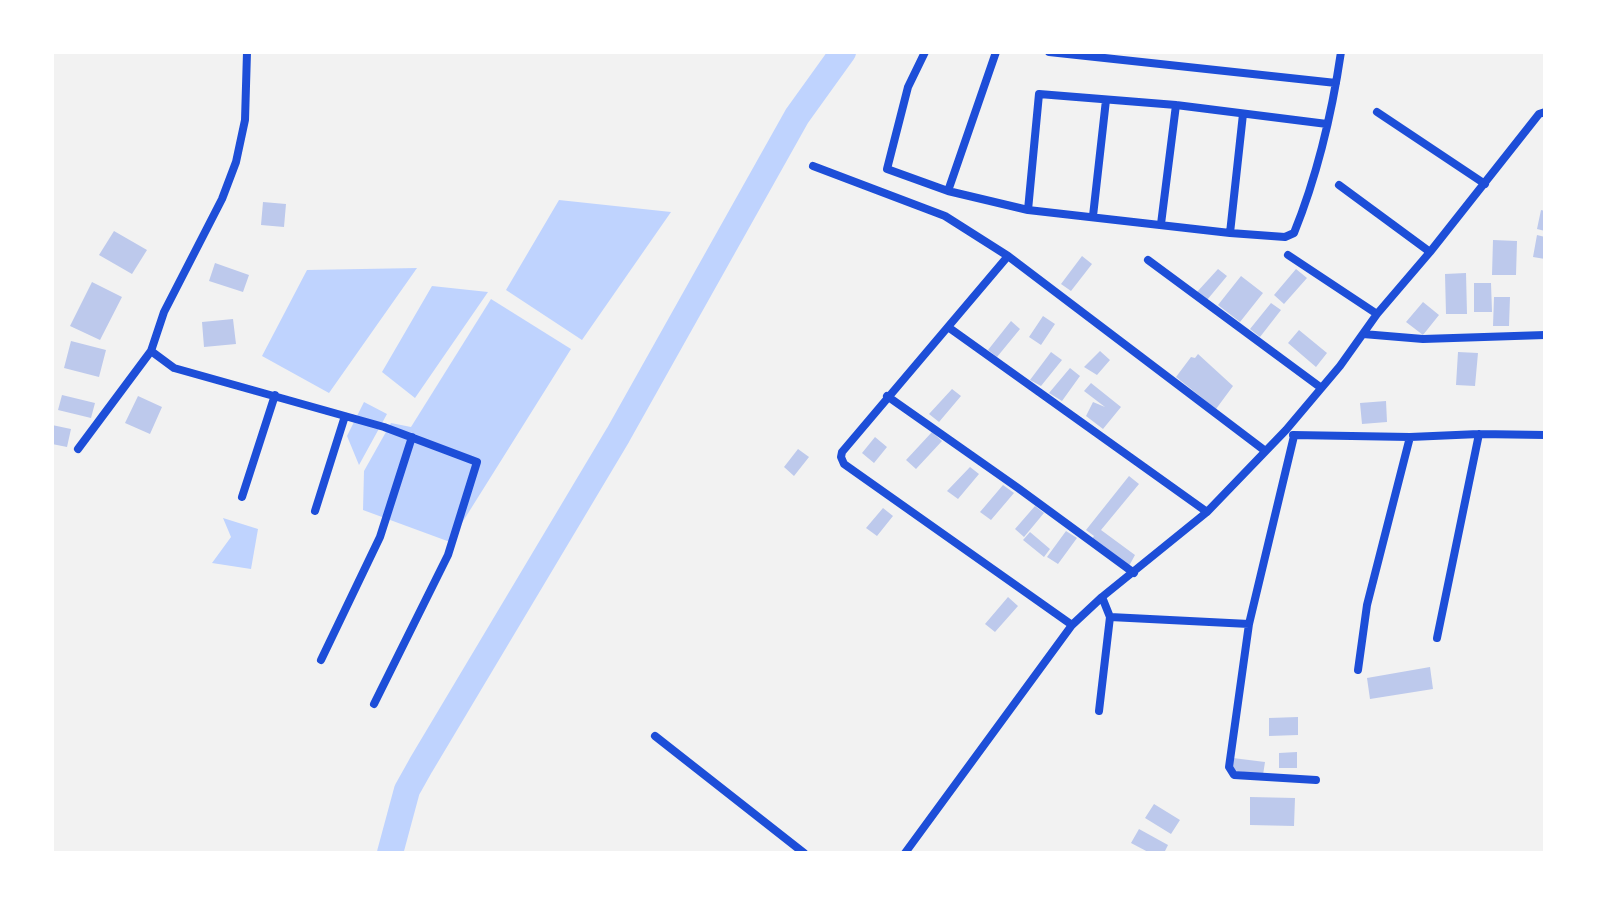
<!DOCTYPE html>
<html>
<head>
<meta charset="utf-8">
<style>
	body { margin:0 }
	#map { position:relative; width:1597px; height:905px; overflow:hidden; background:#f2f2f2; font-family:Lato,sans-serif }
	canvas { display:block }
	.frame { position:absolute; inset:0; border:54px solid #fff; pointer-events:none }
</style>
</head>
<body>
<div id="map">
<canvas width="1597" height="905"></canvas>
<div class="frame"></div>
</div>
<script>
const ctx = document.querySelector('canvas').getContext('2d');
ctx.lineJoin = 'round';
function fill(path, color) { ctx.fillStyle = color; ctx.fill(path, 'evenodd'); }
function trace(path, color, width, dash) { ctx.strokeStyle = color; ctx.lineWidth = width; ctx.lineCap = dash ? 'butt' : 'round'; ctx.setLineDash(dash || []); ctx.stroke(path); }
const water = new Path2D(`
	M559 200 671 212 582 340 506 290Z
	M417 268 329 393 262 356 307 270Z
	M432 286 488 292 415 398 382 372Z
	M491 299 571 349 450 542 363 510 364 471 391 423 411 427Z
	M364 402 387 414 359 465 347 436Z
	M223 518 258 529 251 569 212 563 231 537Z`);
const river = new Path2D(`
	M390 853 407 790 421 765 618 435 797 116 843 52`);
const building = new Path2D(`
	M263 202 286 204 284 227 261 225Z
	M1541 210 1545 211V231L1537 229Z
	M114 231 147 250 132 274 99 255Z
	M1537 235 1545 237V259L1533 257Z
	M1493 240 1517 241 1516 275H1492Z
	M1082 256 1092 264 1071 291 1061 284Z
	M215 263 249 275 243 292 209 281Z
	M1218 269 1227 276 1207 300 1197 292Z
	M1296 269 1307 278 1284 304 1274 295Z
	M1466 273 1467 314H1446L1445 274Z
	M1241 276 1263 293 1240 322 1218 305Z
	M92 282 122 297 100 340 70 326Z
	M1474 283H1491L1492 312H1474Z
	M1494 297H1510L1509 326H1493Z
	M1423 302 1439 315 1423 335 1406 322Z
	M1271 303 1281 310 1260 337 1250 329Z
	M1043 316 1055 324 1041 345 1029 337Z
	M233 319 236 344 204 347 202 322Z
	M1011 321 1020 329 997 357 988 350Z
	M1299 330 1327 353 1316 367 1288 343Z
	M71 341 106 350 99 377 64 368Z
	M1100 351 1110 360 1097 375 1084 367Z
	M1051 352 1062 360 1041 386 1030 380Z
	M1458 352 1478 353 1475 386 1456 385Z
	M1198 354 1233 386 1216 409 1176 377 1191 357 1195 358Z
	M1070 368 1080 376 1062 401 1049 393Z
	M1091 383 1121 407 1103 429 1086 416 1093 402 1105 407 1084 391Z
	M952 389 961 396 939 422 929 414Z
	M62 395 95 403 91 418 58 410Z
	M138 396 162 407 150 434 125 423Z
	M1386 401 1387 422 1362 424 1360 403Z
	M52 425 71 429 67 447 52 444Z
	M932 432 942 441 916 469 906 460Z
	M875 437 887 447 874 463 862 453Z
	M798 449 809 457 794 476 784 467Z
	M970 467 979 474 958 499 947 491Z
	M1129 476 1139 484 1101 530 1135 555 1129 566 1092 539 1094 536 1086 530Z
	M1003 485 1014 493 991 520 980 512Z
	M1035 506 1044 513 1024 537 1015 529Z
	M883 508 893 516 877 536 866 528Z
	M1066 531 1077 538 1058 564 1047 557Z
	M1030 532 1050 549 1044 557 1023 540Z
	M1008 597 1018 606 995 632 985 624Z
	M1430 667 1433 689 1370 699 1367 678Z
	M1298 717V735L1269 736V718Z
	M1297 752V768H1279V753Z
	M1233 758 1265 762 1263 775 1231 770Z
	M1250 797 1295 798 1294 826 1250 825Z
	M1154 804 1180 820 1171 834 1145 818Z
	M1139 829 1168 845 1164 853H1150L1131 843Z`);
const minor = new Path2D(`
	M247 52 245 120 236 162 222 199 164 312 151 351 174 368 384 427 477 462 448 555 374 704
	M925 52 908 87 887 169 948 191 1028 210
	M1049 52 1336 83
	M1377 112 1485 184
	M1327 124 1176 105 1039 94 1028 210 1230 233 1285 237 1294 233C1317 176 1332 113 1341 52
	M813 166 945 216 1008 256 1264 450
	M1339 185 1430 252
	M948 191 996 52
	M1093 216 1106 100
	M1161 224 1176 105
	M1230 233 1243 114
	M1288 255 1377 314
	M1008 256 842 452 841 457 844 464 1072 625
	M1148 260 1320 387
	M948 327 1207 512
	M1363 334 1423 339 1545 335
	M887 396 1018 488 1134 573
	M1293 435 1410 437 1479 434 1545 435
	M1294 436 1249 624 1229 767 1234 775 1316 780
	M78 449 151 351
	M242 497 275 395
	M315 511 345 416
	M1102 597 1110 617 1249 624
	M1437 638 1479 434
	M321 660 380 537 412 437
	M1358 670 1367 605 1410 437
	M1099 711 1110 617
	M655 736 804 853
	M905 853 1072 625 1102 597 1207 512 1286 430 1340 366 1377 314 1430 252 1539 114 1545 112`);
fill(water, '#bfd3fe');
trace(river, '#bfd3fe', 26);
fill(building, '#bdc9ec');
trace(minor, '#1d4ed8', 8);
</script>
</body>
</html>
